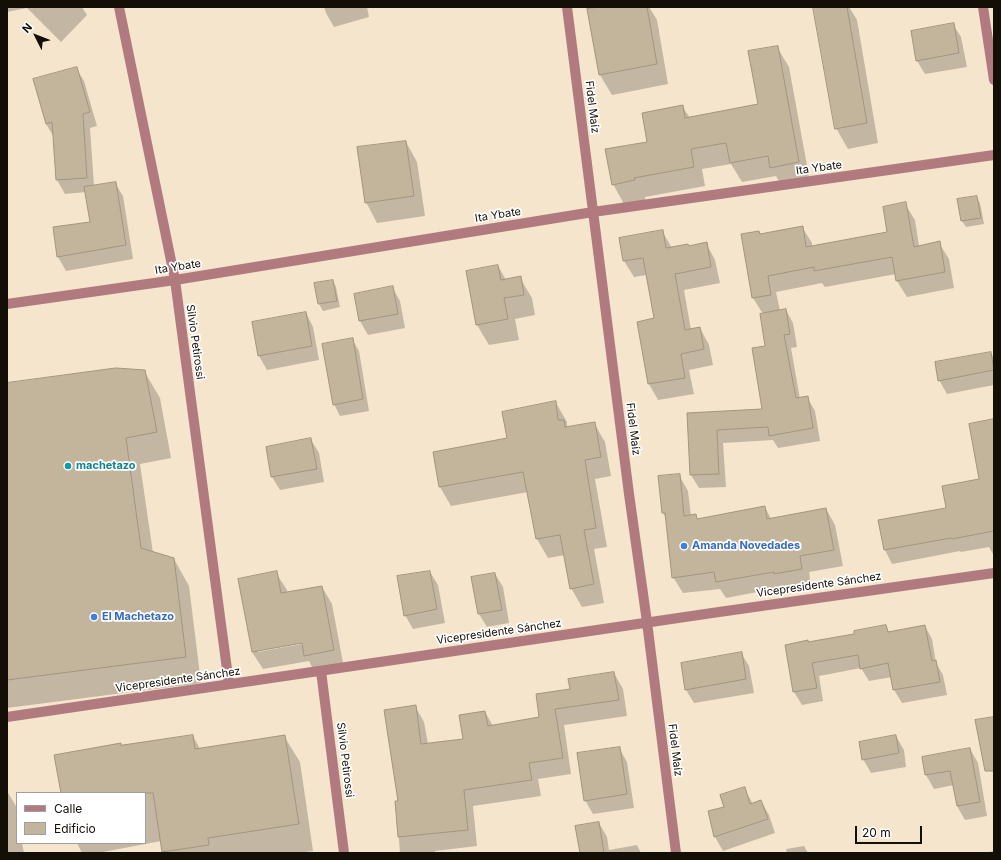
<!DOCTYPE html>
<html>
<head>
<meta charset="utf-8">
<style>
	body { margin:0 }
	#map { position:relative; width:1001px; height:860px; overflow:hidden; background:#f4e5cc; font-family:Inter,sans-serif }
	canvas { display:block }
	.frame { position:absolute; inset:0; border:8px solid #130e06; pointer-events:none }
	.legend { position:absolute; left:16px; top:792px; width:130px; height:52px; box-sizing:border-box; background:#fff; border:1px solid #a19f9b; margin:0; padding:5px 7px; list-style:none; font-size:12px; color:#130e06 }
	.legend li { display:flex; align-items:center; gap:8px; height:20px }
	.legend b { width:20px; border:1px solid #a19f9b }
	.north { position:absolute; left:16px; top:16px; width:40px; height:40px; -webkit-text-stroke:3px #fff; paint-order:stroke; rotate:312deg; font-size:11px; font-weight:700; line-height:16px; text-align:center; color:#130e06 }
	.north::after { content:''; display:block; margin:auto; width:14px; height:18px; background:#130e06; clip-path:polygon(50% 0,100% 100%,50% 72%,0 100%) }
	.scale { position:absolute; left:855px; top:826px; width:67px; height:18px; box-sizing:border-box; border:2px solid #130e06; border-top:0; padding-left:5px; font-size:12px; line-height:14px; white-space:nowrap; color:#130e06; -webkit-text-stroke:3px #fff; paint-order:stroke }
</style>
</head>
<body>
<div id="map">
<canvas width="1001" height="860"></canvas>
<div class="frame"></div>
<ul class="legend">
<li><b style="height:5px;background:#b17a7f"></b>Calle</li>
<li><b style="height:11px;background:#c3b49c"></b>Edificio</li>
</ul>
<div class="north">N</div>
<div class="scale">20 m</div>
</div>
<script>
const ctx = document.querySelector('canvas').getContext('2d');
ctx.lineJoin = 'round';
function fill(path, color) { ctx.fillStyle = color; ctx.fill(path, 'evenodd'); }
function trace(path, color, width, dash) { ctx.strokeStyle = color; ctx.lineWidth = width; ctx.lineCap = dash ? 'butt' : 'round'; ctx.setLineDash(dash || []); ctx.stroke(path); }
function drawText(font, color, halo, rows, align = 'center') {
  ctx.font = font + ' Inter,sans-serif'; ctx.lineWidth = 3.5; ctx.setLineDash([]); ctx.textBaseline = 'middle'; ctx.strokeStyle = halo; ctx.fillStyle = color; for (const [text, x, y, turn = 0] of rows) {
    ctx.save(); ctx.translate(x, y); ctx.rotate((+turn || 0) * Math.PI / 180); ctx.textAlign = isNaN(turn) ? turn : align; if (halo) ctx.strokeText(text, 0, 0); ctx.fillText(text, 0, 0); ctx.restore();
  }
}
const shadow = new Path2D(`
	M7 7H82L87 15 61 42 27 8 7 12Z
	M324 7H367L369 17 334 27 326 13Z
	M605 7H649L657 20 668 84 612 95 600 75 589 10Z
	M814 7H849L857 20 878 143 848 149 836 128Z
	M953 24 961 37 967 67 925 74 917 61Z
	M777 47 789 67 810 182 782 187 776 176 742 182 731 164 702 169 705 186 645 197V200L624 204 613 184 648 143 682 106 690 118 759 105Z
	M76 68 84 81 97 126 90 128 94 186 115 183 123 196 133 259 66 271 58 257 54 228 91 223 86 192 65 194 57 180 54 137 46 124Z
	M406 142 417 162 425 216 377 223 366 202Z
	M976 197 980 203 984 224 966 227 962 221 958 200Z
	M905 204 915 220 919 246 939 243 949 259 954 288 907 297 897 281 896 274 825 287 822 283 776 292 780 311 786 310 793 323 797 347 791 348 800 399 807 397 815 411 820 441 778 448 773 440 723 443 726 487 699 488 691 475 688 414 764 409 766 346 763 314 753 298 760 235 802 227 812 243V247L889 233Z
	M662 231 672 248 689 247 706 243 715 260 720 283 684 290 691 330 700 328 709 345 713 365 689 370 694 394 658 400 649 384 638 322 655 319 647 275 634 277 624 261 620 239Z
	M498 266 506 280 520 278 532 298 535 315 515 319 519 340 489 345 477 325 468 272Z
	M333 281 336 287 340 307 323 311 319 304 315 284Z
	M392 287 400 301 405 328 368 335 360 321Z
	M306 313 313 327 319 360 267 370 259 356 253 323Z
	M352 339 359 351 369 411 340 416 334 404Z
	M991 353 994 359V385L947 394 939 380Z
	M144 371 160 398 171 458 140 464 153 553 174 559 189 586 201 683 7 708V384Z
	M556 403 567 422V428L594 423 605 442 611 476 595 479 607 547 594 549 604 603 582 607 571 588 565 555 548 558 537 539 528 492 451 506 440 487 508 439Z
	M994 420V556L989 547 961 552 960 551 892 564 885 550 947 509 981 480Z
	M311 440 319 453 324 482 280 490 272 477Z
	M679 475 688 491 691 516 696 515 698 520 765 507 771 519 826 509 835 525 843 566 809 572 811 585 784 590 783 587 726 598 720 589 683 593 673 577 666 518 663 513Z
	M430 572 438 585 445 623 413 629 405 615Z
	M276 573 287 590V593L322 587 332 604 344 668 315 673 309 661 263 669 252 652ZM307 641V643L258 652V650Z
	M495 574 503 587 509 623 487 627 479 614Z
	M886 626 889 632 925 626 932 639 936 663 943 675 947 695 902 703 894 690 892 677 869 681 861 668 819 676 823 701 802 705 794 692 786 645 808 643 855 635Z
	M741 653 749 666 754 693 694 703 686 690Z
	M614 673 623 689 627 716 564 725 571 774 538 779 541 796 473 806 477 846 435 851V853H400L396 802H399L415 706 424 722 428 744 464 740 485 712 493 726 541 718 571 690Z
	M193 736 200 749 284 736 300 762 313 851 298 853H163L161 841 98 853H82L77 843H145V793H62L122 746Z
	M896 736 904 750 906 767 871 773 863 759Z
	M619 748 627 762 634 808 593 814 585 800Z
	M970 749 978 763 987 816 965 820 957 806 954 785 934 789 926 775 923 758Z
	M744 788 753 804 761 801 769 815 775 833 723 851 715 837 709 811 726 807Z
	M7 791 17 808V843H22L24 853H7Z
	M599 823 607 837 609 850 637 845 641 853H581Z
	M804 846 808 853H787L786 849Z
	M994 851V853H981Z`);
const building = new Path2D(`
	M599 7H647L657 64 599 75 587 9Z
	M813 7H847L867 123 835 129Z
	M954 23 959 53 916 61 911 31Z
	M778 46 799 162 770 168 768 156 730 163 726 143 691 149 694 167 634 178 635 180 612 185 605 149 647 142 642 113 683 105 685 118 758 104 748 51Z
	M77 67 90 112 83 114 87 178 56 180 52 122 46 124 33 79Z
	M406 141 414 196 365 203 357 147Z
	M116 182 126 245 57 257 53 227 90 222 84 187Z
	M977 196 981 218 961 221 957 199Z
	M906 202 914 247 940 241 945 272 896 281 892 257 814 271V267L768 276 771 295 752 298 741 234 759 231 760 234 803 226 806 247 887 232 883 207Z
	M663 230 666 248 688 244 689 246 707 242 711 267 675 274 685 330 700 327 704 349 681 354 685 378 648 384 637 322 654 318 643 258 623 261 619 238Z
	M498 265 501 280 521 276 524 295 504 298 508 319 476 325 466 271Z
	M333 280 337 301 318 304 314 283Z
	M393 286 398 314 359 321 354 294Z
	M786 309 790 334 784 335 796 398 808 396 813 428 769 436 768 427 717 430 719 474 690 475 687 413 762 409 752 348 765 346 760 314Z
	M306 312 312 346 258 356 252 322Z
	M353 338 363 399 333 405 322 344Z
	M991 352 994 370 938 381 935 362Z
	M116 368 145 370 157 432 126 438 141 548 174 558 186 657 7 680V383Z
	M556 401 558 420H564L565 427 595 422 601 457 585 460 596 528 584 530 594 584 570 589 560 535 536 539 523 472 439 487 433 452 507 438 502 412Z
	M994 419V531L952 539 951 538 884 550 878 520 946 508 942 486 979 479 969 424Z
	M311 438 317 469 271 477 266 447Z
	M680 474 684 516 696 514 697 519 765 506 767 519 826 508 834 550 800 556 802 569 774 574V572L716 582 714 572 672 578 665 513H662L658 476Z
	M277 571 281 593 322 586 334 650 304 656 302 643 252 652 238 579Z
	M430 571 437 609 404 616 397 576Z
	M495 573 502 610 478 614 471 577Z
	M886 625 888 632 925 625 932 661 936 660 940 682 893 690 888 663 860 669 858 655 812 663 817 688 793 692 785 645 808 640V642L854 634V631Z
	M742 652 746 679 685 690 681 663Z
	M614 672 619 700 555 709 563 758 529 763 532 780 464 790 468 830 398 837 395 801H398L384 710 416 705 421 744 463 739 459 715 485 711 488 726 539 717 536 694 570 689 568 679Z
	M994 717V771H985L975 720Z
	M193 735 195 749 285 735 299 824 208 838 209 845 162 852 153 793H61L54 755 121 743V745Z
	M896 735 899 753 862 760 859 742Z
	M620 747 627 794 584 801 577 753Z
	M970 748 980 802 957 806 950 771 925 775 922 757Z
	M745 787 750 804 761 800 768 819 714 837 708 811 724 807 720 795Z
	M599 822 604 853H580L575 826Z`);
const minor = new Path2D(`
	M119 7 175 280 229 684
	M567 7 629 494 647 622 676 853
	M983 7 994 80
	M7 304 175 280 593 212 994 155
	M321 671 344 853
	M7 717 712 613 994 573`);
const markers = [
	[68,466,4,"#0f9aa8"],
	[684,546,4,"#3f7fe0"],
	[94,617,4,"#3f7fe0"]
];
const streetNames = [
	["Fidel Maíz",592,107,83],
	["Ita Ybate",819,168,-8],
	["Ita Ybate",498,215,-9],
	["Ita Ybate",178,267,-9],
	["Silvio Petirossi",195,342,82],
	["Fidel Maíz",633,429,83],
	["Vicepresidente Sánchez",819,585,-8],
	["Vicepresidente Sánchez",499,632,-8],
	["Vicepresidente Sánchez",178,680,-8],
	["Fidel Maíz",675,750,83],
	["Silvio Petirossi",345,760,83]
];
const cultureNames = [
	["machetazo",76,466]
];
const shopNames = [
	["Amanda Novedades",692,546],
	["El Machetazo",102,617]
];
fill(shadow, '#0003');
fill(building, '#c3b49c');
trace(building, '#a3947e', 1);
trace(minor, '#b17a7f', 10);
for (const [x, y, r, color] of markers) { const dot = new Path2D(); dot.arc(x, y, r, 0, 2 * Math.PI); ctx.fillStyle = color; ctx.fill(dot); trace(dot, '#fff', 1.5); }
drawText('11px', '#130e06', '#fff', streetNames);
drawText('bold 11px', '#0d838f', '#fff', cultureNames, 'left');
drawText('bold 11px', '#366cbe', '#fff', shopNames, 'left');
</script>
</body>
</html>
